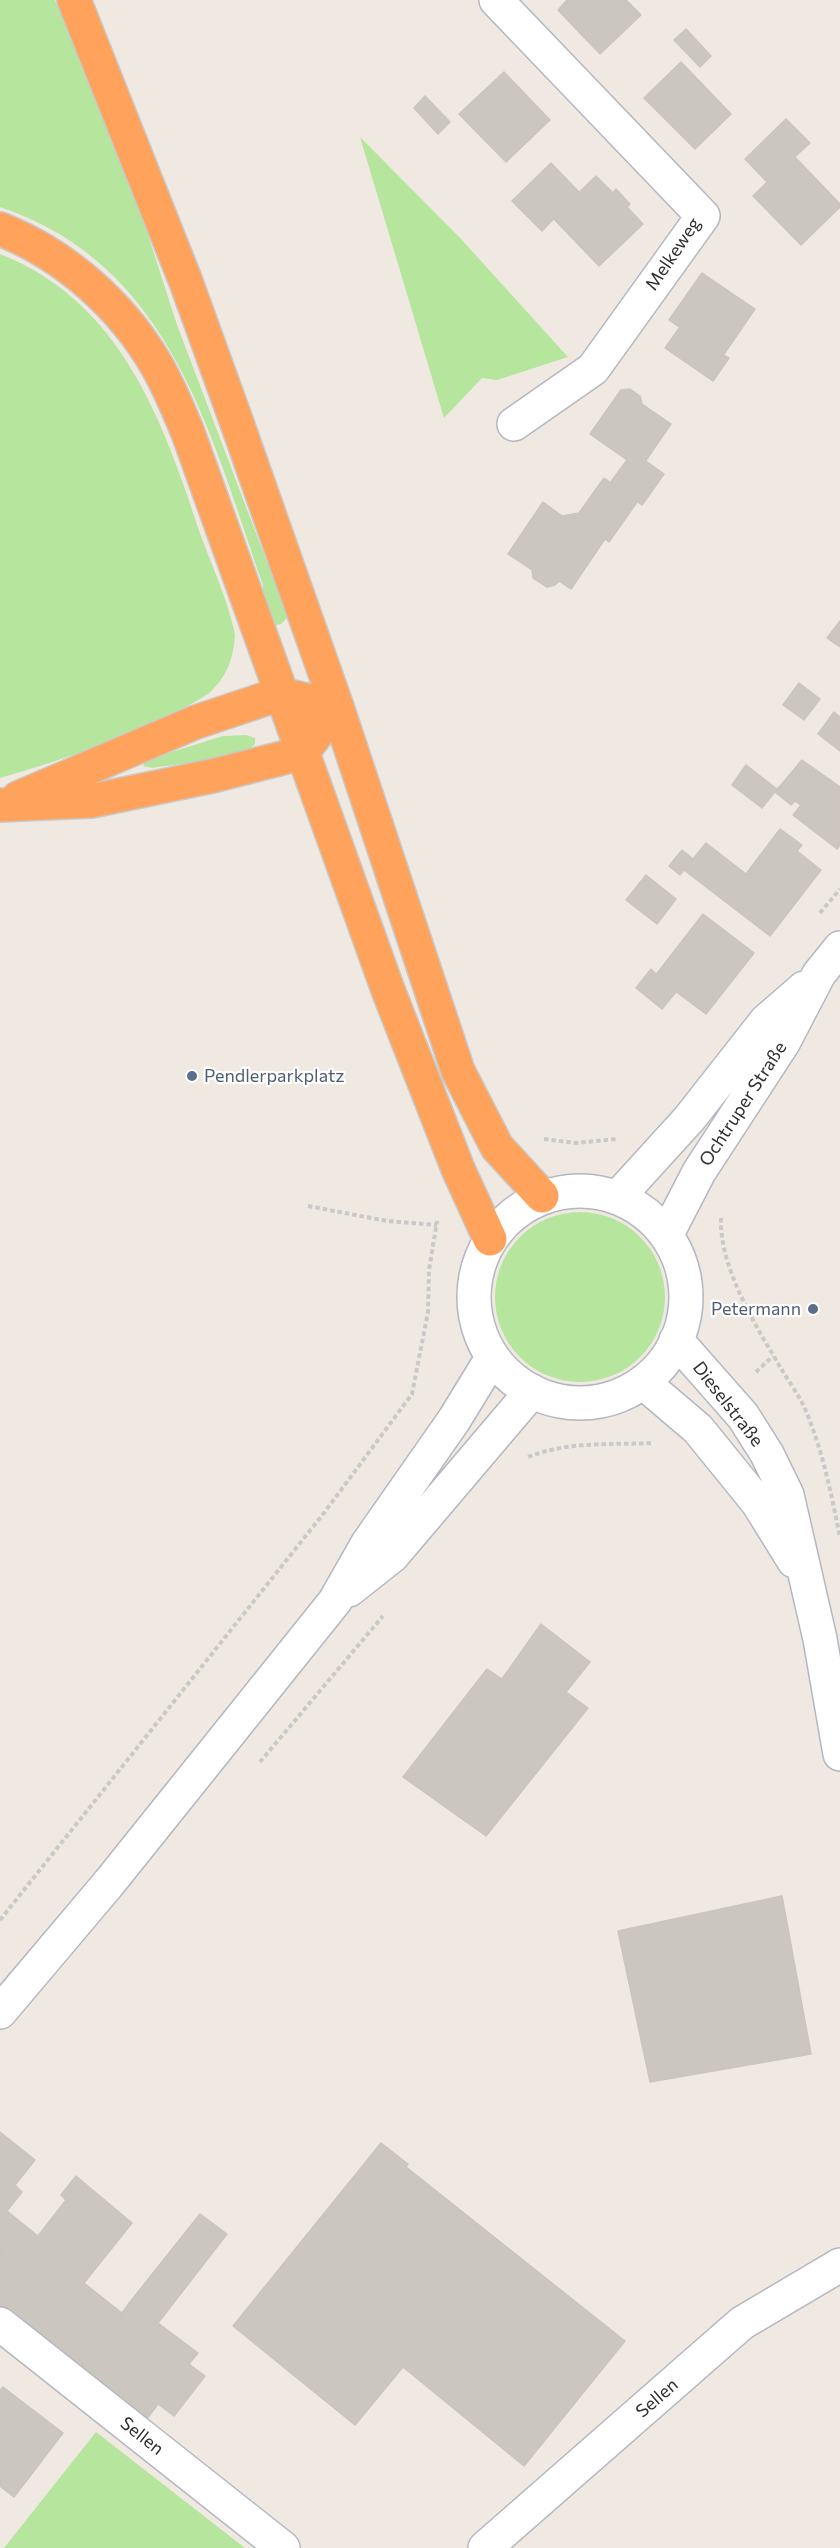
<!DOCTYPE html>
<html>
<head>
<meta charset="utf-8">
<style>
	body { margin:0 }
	canvas { display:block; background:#efe9e1 }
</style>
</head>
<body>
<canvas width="840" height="2548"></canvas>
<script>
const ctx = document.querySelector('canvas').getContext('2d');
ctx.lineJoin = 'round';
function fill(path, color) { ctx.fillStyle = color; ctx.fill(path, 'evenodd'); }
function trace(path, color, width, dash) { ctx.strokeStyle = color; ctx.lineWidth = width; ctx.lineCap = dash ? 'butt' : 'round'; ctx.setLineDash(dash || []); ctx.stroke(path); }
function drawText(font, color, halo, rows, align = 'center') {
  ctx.font = font + ' Commissioner,sans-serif'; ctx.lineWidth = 4.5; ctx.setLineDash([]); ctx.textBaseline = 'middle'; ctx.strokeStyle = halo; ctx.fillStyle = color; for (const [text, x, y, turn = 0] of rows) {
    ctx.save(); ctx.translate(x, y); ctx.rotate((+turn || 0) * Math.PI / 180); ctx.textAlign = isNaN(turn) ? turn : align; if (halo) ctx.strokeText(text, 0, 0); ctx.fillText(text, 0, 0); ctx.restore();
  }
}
const green = new Path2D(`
	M0 0H55L142 216 177 325 270 570 278 583 288 617 281 624 276 625C265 616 263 598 263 585 210 433 171 264 0 207Z
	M360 137 461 239 568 357 497 380 482 378 444 418Z
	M0 254C122 302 163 421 201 536 212 566 229 603 235 635 233 660 227 677 208 694 144 733 72 757 0 778Z
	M246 735 255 738V744C238 762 178 763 153 768L143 766 146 760 223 736Z
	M495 1297a85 85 0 1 1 170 0a85 85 0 1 1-170 0Z
	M96 2432 245 2548H4Z`);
const building = new Path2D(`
	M567 0H626L641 15 600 54 558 10Z
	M686 29 711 56 700 67 674 40Z
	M681 62 731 114 695 149 644 98Z
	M504 72 550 120 506 162 459 114Z
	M425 96 450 122 438 134 414 108Z
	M786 119 810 143 767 182 745 159Z
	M794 156 840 204V207L801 245 753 196Z
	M551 163 579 192 542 231 512 201Z
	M596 176 613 193 616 189 630 204 627 207 643 224 599 266 553 218Z
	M702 273 755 309 722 357 669 320Z
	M680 327 722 357 723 355 729 358 713 381 665 348Z
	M630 389 640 396 642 404 671 424 640 469 590 434 621 390Z
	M627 460 640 469 646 461 664 474 642 505 610 483Z
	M604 478 637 502 609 542 605 539 609 533 579 513Z
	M543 502 562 516 579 513 609 533 571 589 559 581 555 585 547 587 533 578 532 570 508 554Z
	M840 621V647L827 638Z
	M799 683 820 699 804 720 783 705Z
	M834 712 840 717V751L818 734Z
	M802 760 840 787V845L837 849 793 815 801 805 795 801 791 805 775 792Z
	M746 765 777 789 762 808 732 785Z
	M780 829 802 845 797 851 821 870 770 936 684 870 680 875 669 866 682 850 693 859 706 843 746 874Z
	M646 875 676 899 657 924 626 900Z
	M703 914 754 953 706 1014 655 976Z
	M651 969 656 974 655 976 676 992 662 1009 636 988Z
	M541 1624 590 1662 566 1692 588 1708 486 1836 403 1777 487 1669 502 1679Z
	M782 1896 811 2054 650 2082 618 1931Z
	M0 2132 35 2160 15 2185 22 2192 7 2211 23 2224 0 2254Z
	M381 2143 408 2164 406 2167 625 2341 524 2466 403 2367 355 2425 233 2326Z
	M76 2176 132 2223 84 2283 123 2314 80 2368 0 2305V2254L23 2224 38 2236 66 2200 61 2195Z
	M200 2214 227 2234 158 2323 130 2302Z
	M130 2302 198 2353 189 2364 205 2376 174 2416 158 2404 146 2420 80 2368 90 2357Z
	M3 2387 63 2433 14 2497 0 2486V2390Z`);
const path = new Path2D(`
	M820 913 840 889
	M544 1139 576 1143 617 1139
	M308 1206 387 1221 437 1225
	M721 1218C719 1268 757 1328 782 1370 789 1382 799 1395 805 1409 823 1451 831 1493 840 1537
	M756 1372 773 1356
	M528 1457C568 1441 611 1445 654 1443
	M260 1762 383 1616
	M0 1920 324 1513 412 1394 428 1312 429 1270 437 1221`);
const street = new Path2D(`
	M496 0 703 216 593 369 514 424
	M676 1340 743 1416 767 1454 787 1495 820 1639 840 1754
	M644 1383 698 1429 758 1503 794 1561
	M0 2324 283 2548
	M485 2548 742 2323 840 2265`);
const secondary = new Path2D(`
	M474 1297a106 106 0 1 1 212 0a106 106 0 1 1-212 0Z
	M618 1197 689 1119 766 1021 804 988
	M667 1234 699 1172 783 1043 819 974 840 948
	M349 1590 392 1556 532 1391
	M0 2012 109 1883 335 1601 368 1543 454 1420 492 1358`);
const highway = new Path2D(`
	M74 0 186 282 237 423 337 707 458 1071 497 1147 542 1196
	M0 229C65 255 122 305 157 366 169 387 179 411 188 433L388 990 458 1169 490 1239
	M18 798 196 722 280 694 337 707
	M0 805 91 801 212 776 302 753 337 707`);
const markers = [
	[192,1076,6,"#5c6f8a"],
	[813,1309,6,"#5c6f8a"]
];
const streetNames = [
	["Melkeweg",673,254,-56],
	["Ochtruper Straße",743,1104,-57],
	["Dieselstraße",728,1404,52],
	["Sellen",657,2398,-41],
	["Sellen",142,2436,38]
];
const serviceNames = [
	["Pendlerparkplatz",204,1076],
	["Petermann",801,1309,"right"]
];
fill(green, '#b6e59e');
fill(building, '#cbc7bf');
trace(building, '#cbc5ba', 1.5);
trace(street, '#b4b7c1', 36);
trace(secondary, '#b4b7c1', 36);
trace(highway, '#c9c9c9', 36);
trace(path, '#c9c9c9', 4, [4.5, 3]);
trace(street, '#fff', 33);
trace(secondary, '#fff', 33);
trace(highway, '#ffa35c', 33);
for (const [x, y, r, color] of markers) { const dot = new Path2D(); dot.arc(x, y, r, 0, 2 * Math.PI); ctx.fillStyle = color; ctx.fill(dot); trace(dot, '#fff', 2); }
drawText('18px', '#2e2e2e', '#fff', streetNames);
drawText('18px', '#4e5e75', '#fff', serviceNames, 'left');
</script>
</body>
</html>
